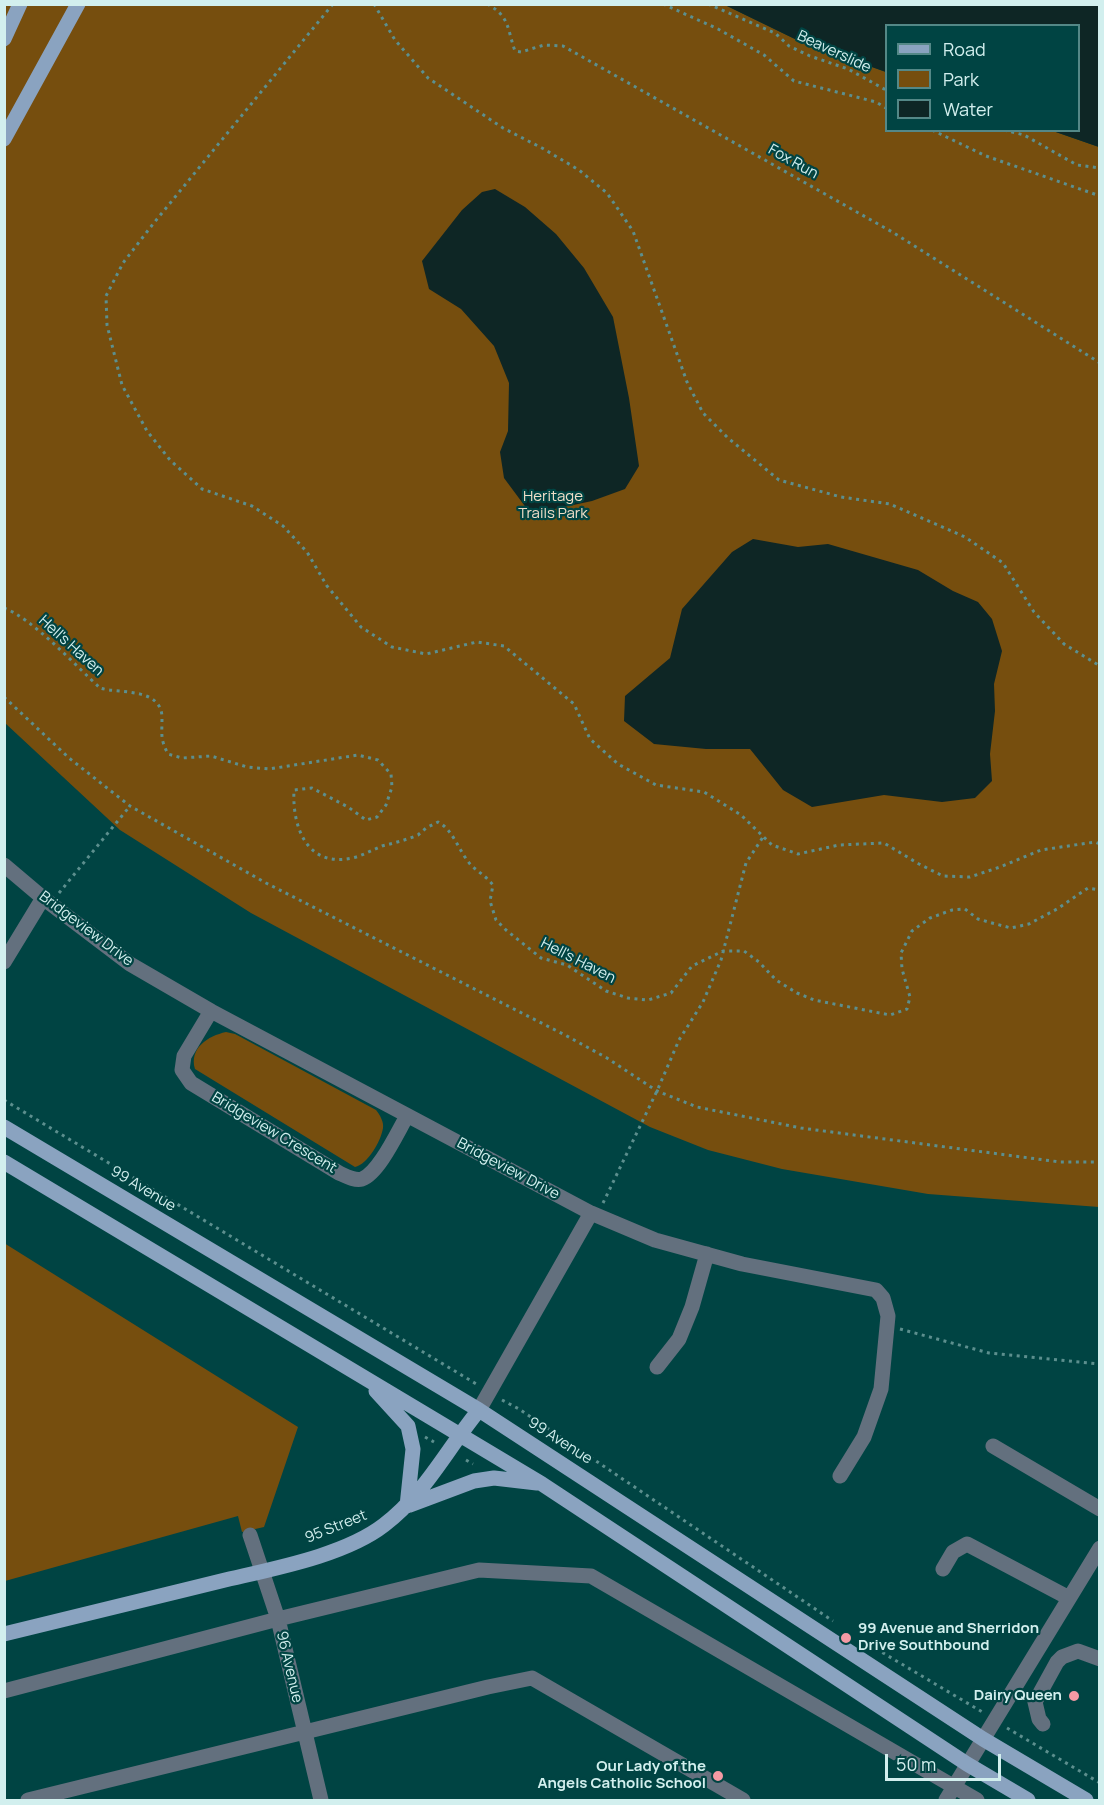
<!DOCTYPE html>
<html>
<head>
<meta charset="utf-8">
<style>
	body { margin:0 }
	#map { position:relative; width:1104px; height:1805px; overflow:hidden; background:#004443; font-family:Manrope,sans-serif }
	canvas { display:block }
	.frame { position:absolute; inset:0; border:6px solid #d2efee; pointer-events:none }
	.legend { position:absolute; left:885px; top:24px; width:195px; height:108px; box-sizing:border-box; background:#004443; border:2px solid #548887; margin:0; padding:8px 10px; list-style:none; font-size:18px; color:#d2efee }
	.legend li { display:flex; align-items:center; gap:12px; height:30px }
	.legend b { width:30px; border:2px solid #548887 }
	.scale { position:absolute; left:885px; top:1754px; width:116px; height:27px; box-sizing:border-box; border:3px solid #d2efee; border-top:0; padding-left:8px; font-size:18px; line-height:21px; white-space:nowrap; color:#d2efee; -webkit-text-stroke:4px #004443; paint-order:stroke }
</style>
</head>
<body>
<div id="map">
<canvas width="1104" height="1805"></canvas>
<div class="frame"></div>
<ul class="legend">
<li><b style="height:8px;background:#8aa3c0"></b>Road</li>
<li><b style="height:16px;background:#764e0e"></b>Park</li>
<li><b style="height:16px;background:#0e2625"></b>Water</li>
</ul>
<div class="scale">50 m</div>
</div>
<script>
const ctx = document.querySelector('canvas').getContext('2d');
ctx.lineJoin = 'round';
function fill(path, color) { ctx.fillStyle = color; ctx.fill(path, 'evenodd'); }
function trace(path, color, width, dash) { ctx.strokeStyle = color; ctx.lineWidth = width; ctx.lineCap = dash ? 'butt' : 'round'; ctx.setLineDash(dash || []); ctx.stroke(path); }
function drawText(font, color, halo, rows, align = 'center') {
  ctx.font = font + ' Manrope,sans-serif'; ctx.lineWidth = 4.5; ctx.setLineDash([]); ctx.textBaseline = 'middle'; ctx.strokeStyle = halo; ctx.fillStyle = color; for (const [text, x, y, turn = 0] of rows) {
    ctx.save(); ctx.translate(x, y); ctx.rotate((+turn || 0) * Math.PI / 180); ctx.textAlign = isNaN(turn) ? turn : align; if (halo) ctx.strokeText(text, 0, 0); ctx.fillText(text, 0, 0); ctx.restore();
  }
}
const green = new Path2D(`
	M4 5H725L799 41 886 72V130L1053 131 1099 147V1207L928 1194 782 1169 708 1150 650 1127 251 913 120 830 5 723Z
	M226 1032 235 1034 376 1110C380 1115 384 1122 383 1128 381 1141 368 1164 355 1167L195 1069C189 1048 208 1036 226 1032Z
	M4 1243 298 1427 264 1527 242 1532 238 1516 5 1581Z`);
const water = new Path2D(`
	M725 5H1099V147L1053 131 1078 130V26H886V72L799 41Z
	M495 189 525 207 556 234 584 268 613 317 629 398 639 466 625 489 592 501 550 510 527 509 504 478 500 452 508 431 509 383 494 346 461 309 429 289 422 261 462 210 482 192Z
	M753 539 798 547 828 544 918 570 953 591 978 602 992 619 1002 651 994 684 995 711 990 754 992 781 975 798 942 802 884 795 812 807 783 790 750 749H706L654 744 624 721 625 696 670 658 682 609 732 552Z`);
const path = new Path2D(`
	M333 4 153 224 123 263 106 296 107 325 122 385 147 431 170 460 202 489 252 506 283 526 307 552 327 586 361 627 392 647 426 654 477 642 504 646 574 704 590 739 618 764 656 785 704 792 741 815 772 845 798 854 839 845 884 843 919 864 943 876 970 877 1000 867 1041 850 1095 842 1100 844
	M374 4 395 40 428 78 503 128 542 148 579 170 607 193 633 231 687 382 703 413 728 438 779 480 841 497 890 504 965 537 1003 563 1034 612 1064 644 1100 666
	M487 4C510 16 507 29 515 51L521 52 544 45 563 46 894 233 1100 363
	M663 4 718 29 764 55 794 81 876 102 886 108
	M708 4 775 33 789 46 810 56 848 69 886 90
	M932 130 986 156 1100 196
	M1004 130 1024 135 1077 165 1100 168
	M4 608C32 618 77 667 100 688 119 694 162 687 162 718 162 734 160 739 168 754L182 758 211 756 247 767 269 769 358 755 378 760 391 774 392 787 386 805 377 817 366 820 348 807 312 788 294 790C292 827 307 868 352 858 362 856 372 850 382 846 394 843 406 840 418 835L426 828 438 822C453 829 459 852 471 865 478 872 486 876 493 885L490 901 496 920 506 930 541 958 567 965 606 991 628 998 648 1000 671 993 692 966 723 951H744L759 962 776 980 797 993 814 1000 890 1015 907 1009 910 997 902 969 901 953 912 931 930 918 952 910 965 909 978 919 992 923 1011 928 1029 924 1057 909 1088 888 1100 890
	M4 697 69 758 130 806 266 883 565 1035 607 1058 657 1091 697 1107 801 1128 1060 1162H1100
	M59 893 130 806
	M4 1100 478 1385
	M603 1203 657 1091 679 1040 703 1002 721 960 746 863 763 837
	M900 1329 989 1353 1100 1364
	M502 1400 519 1409 833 1621
	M425 1437 434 1442
	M466 1460 473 1464
	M863 1641 984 1713
	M1007 1728 1100 1783`);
const minor = new Path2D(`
	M4 865 43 898 130 964 211 1011 591 1213 655 1240 742 1264 876 1290 883 1298 888 1316 881 1389 864 1437 840 1476
	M4 962 43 898
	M211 1011 184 1056 182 1070 191 1083 339 1173C346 1176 355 1181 362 1179 379 1173 398 1131 407 1116
	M657 1367 679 1339 692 1307 707 1254
	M479 1410 591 1213
	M993 1446 1100 1509
	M250 1535 278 1619 321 1800
	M943 1569 953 1552 967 1544 1069 1598
	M4 1691 278 1619 479 1570 591 1576 977 1800
	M1043 1724 1039 1719 1035 1702 1057 1662 1062 1657 1078 1651 1100 1659
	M28 1800 488 1687 532 1678 743 1800
	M946 1800 1100 1548`);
const major = new Path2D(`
	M4 39 20 4
	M4 139 78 4
	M4 1127 479 1410 983 1739 1086 1800
	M4 1162 542 1484 967 1764 1028 1800
	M376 1391 408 1426 413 1449 407 1506
	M410 1505 474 1481 494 1478 537 1483
	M4 1634C77 1616 149 1599 221 1581 271 1569 344 1556 384 1525 425 1494 447 1449 479 1410`);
const markers = [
	[846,1638,6,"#f49aa4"],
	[1074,1696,6,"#f49aa4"],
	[718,1776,6,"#f49aa4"]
];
const streetNames = [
	["Beaverslide",834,52,25],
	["Fox Run",793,162,29],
	["Hell's Haven",71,646,42],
	["Bridgeview Drive",86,929,37],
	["Hell's Haven",578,961,27],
	["Bridgeview Crescent",274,1133,31],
	["Bridgeview Drive",508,1169,28],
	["99 Avenue",143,1189,31],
	["99 Avenue",560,1441,33],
	["95 Street",336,1527,-22],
	["96 Avenue",289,1667,77]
];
const parkNames = [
	["Heritage",553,497],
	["Trails Park",553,514]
];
const poiNames = [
	["99 Avenue and Sherridon",858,1629,"left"],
	["Drive Southbound",858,1646,"left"],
	["Dairy Queen",1062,1696],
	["Our Lady of the",706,1767],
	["Angels Catholic School",706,1784]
];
fill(green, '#764e0e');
fill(water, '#0e2625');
trace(path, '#5c8f8e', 3, [3, 4.5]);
trace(minor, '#63707e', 15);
trace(major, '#8aa3c0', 15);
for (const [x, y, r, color] of markers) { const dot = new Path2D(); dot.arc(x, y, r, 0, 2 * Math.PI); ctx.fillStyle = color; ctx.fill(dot); trace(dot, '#004443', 2); }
drawText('15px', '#d2efee', '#004443', streetNames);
drawText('15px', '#f0dec8', '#004443', parkNames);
drawText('bold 15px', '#d2efee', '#004443', poiNames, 'right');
</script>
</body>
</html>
